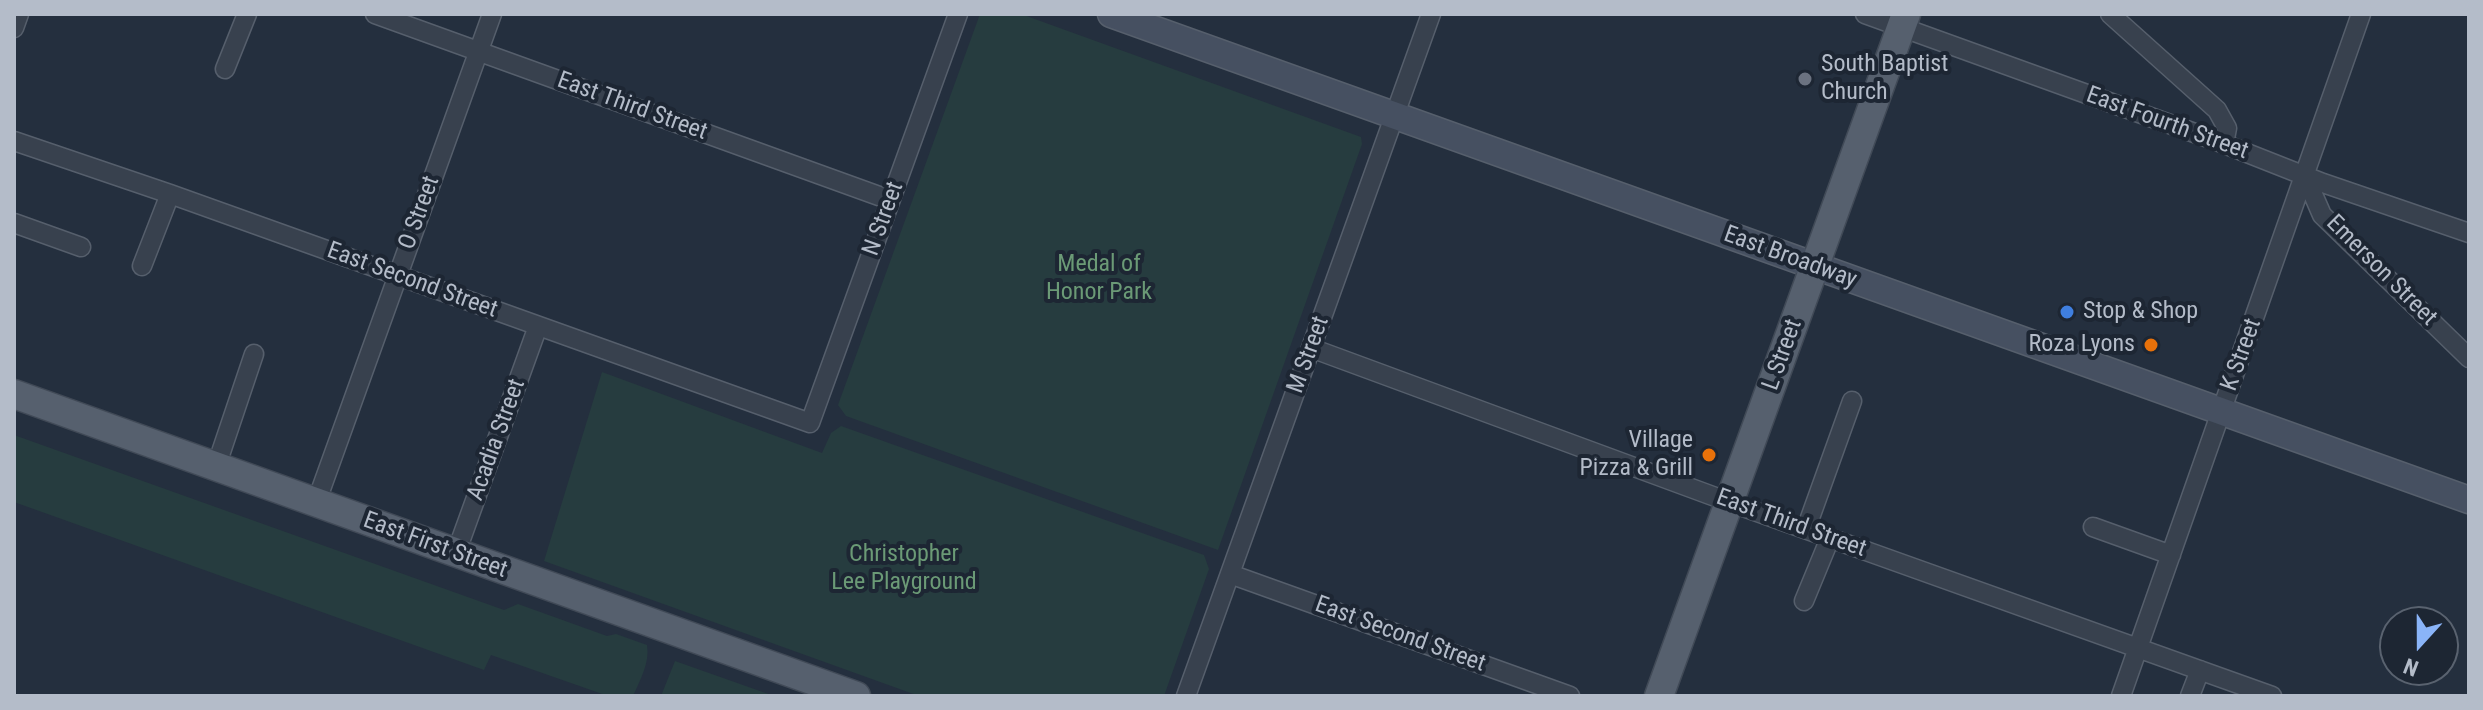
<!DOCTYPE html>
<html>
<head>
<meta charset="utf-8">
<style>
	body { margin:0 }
	#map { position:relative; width:2483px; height:710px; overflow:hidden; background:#242f3e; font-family:"Roboto Condensed",sans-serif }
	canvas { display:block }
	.frame { position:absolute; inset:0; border:16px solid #b4bcc9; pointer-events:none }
	.north { position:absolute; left:2379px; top:606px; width:80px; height:80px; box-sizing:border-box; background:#1d2633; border:2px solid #59626f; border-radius:50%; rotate:201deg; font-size:22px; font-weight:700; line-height:32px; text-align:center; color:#b4bcc9 }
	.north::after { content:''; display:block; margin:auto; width:28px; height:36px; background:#8ab4f8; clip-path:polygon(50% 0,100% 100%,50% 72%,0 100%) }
</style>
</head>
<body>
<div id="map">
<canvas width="2483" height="710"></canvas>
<div class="frame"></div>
<div class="north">N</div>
</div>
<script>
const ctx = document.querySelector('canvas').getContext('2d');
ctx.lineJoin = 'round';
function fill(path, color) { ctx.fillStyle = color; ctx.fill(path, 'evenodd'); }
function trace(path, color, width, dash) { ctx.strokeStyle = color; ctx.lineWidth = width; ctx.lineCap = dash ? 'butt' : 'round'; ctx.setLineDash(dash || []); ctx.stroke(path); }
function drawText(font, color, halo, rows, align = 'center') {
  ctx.font = font + ' "Roboto Condensed",sans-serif'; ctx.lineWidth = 8; ctx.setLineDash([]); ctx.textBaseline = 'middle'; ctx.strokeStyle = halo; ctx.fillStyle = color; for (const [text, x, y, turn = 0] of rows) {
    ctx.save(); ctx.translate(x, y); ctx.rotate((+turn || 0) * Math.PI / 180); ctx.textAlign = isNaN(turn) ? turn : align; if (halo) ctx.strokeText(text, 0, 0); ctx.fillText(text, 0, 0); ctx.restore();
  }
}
const green = new Path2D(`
	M980 14H1021L1361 137 1362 144 1218 550 846 416 838 405Z
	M602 372 822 453 831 433 841 426 1204 555 1209 569 1164 696H919L544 561Z
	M14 435 504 610 518 604 607 636 616 634 647 645C650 663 640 680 633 696H608L491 655 484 670 14 502Z
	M675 661 774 696H661Z`);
const street = new Path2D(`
	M375 14 890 200
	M1865 14 2214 140 2323 183 2469 233
	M2110 14 2217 110 2227 128 2224 144
	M14 28 19 14
	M225 69 247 14
	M14 141 170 194 810 423 958 14
	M2305 176 2322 215 2469 358
	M14 223 81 247
	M142 266 170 194
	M1311 348 1729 502 2272 696
	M216 467 254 354
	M316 503 492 14
	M2093 527 2171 555
	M1806 529 1852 401
	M456 553 538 326
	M1230 574 1570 696
	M1804 601 1830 538
	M1186 696 1431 14
	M2121 696 2361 14
	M2190 696 2200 670`);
const secondary = new Path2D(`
	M1111 14 2469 500`);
const primary = new Path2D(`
	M14 394 856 696
	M1659 696 1906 14`);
const markers = [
	[1805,79,8,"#6b7280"],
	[2067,312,8,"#3f7fe0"],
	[2151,345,8,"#e8710a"],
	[1709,455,8,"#e8710a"]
];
const poiNames = [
	["South Baptist",1821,65],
	["Church",1821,93],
	["Stop & Shop",2083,312],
	["Roza Lyons",2135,345,"right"],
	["Village",1693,441,"right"],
	["Pizza & Grill",1693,469,"right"]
];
const streetNames = [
	["East Third Street",632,107,20],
	["East Fourth Street",2167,124,20],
	["O Street",420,213,-70],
	["N Street",884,219,-70],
	["East Broadway",1790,258,20],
	["Emerson Street",2381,271,45],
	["East Second Street",412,281,20],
	["M Street",1309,355,-70],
	["L Street",1783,355,-70],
	["K Street",2242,355,-70],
	["Acadia Street",497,440,-70],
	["East Third Street",1791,524,20],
	["East First Street",435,546,20],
	["East Second Street",1400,635,20]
];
const parkNames = [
	["Medal of",1099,265],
	["Honor Park",1099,293],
	["Christopher",904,555],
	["Lee Playground",904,583]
];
fill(green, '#263c3f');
trace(street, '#565f6c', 21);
trace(secondary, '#565f6c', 29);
trace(primary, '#414a57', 31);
trace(street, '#38414e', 18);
trace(secondary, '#465061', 26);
trace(primary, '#56606e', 28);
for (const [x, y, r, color] of markers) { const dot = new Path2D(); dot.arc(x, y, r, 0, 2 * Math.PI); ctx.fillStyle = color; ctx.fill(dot); trace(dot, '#1d2633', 3); }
drawText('24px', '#b4bcc9', '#1d2633', poiNames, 'left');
drawText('24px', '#b4bcc9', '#1d2633', streetNames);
drawText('24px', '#6b9a76', '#1d2633', parkNames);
</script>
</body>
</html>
